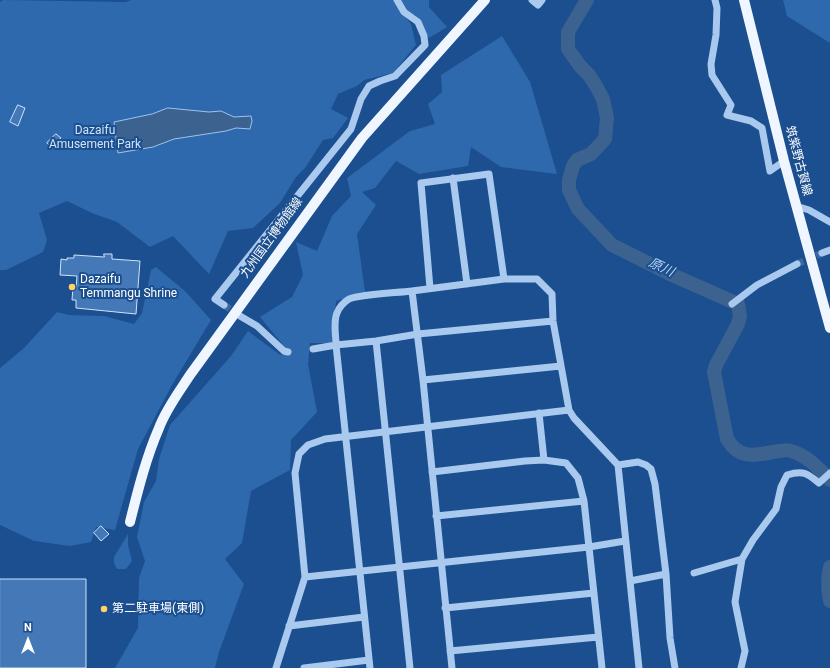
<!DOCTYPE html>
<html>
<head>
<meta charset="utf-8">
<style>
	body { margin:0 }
	#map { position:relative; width:830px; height:668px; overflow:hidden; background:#1b4f8f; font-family:Roboto,sans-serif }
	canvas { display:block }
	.north { position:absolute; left:8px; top:620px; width:40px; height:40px; -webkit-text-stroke:3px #1b4f8f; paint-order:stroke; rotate:0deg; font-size:11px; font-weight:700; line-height:16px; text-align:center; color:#fff }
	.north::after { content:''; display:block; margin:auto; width:14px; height:18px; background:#fff; clip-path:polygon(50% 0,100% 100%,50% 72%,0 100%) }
</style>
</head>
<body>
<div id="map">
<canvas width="830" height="668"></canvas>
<div class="north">N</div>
</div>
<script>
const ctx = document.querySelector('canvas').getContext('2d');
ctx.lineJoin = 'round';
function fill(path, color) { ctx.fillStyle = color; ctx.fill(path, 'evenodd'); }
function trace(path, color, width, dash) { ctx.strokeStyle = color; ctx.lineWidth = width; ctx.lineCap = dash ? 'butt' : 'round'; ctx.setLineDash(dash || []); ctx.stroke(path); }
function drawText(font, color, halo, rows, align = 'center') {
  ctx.font = font + ' Roboto,"Noto Sans JP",sans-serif'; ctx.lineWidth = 4; ctx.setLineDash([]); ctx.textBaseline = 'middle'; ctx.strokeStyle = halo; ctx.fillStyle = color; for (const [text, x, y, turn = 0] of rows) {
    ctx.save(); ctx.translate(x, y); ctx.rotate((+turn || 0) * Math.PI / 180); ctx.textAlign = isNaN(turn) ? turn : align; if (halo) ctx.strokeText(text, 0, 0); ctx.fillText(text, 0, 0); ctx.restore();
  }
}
const green = new Path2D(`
	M3 0 126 2 131 0H394L395 3 411 24 416 45 393 73 364 80 357 86 338 94 331 109 348 118 333 138 323 140 305 168 296 177 280 203 253 228 228 231 209 274 173 236 150 247 117 222 92 213 67 201 39 213 47 240 43 252 6 270H0V2Z
	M400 0H429V7L447 27 429 38 416 16 405 10Z
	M783 0H830V43L787 16Z
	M502 36 530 82 557 174 501 167 471 147 468 166 419 174 396 161 375 188 362 192 376 205 357 234 365 292 336 301 332 343H310L308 364 317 412 291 440 290 470 251 491 242 543 225 559 244 584 219 652 215 668H115L138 628 139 578 145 561 137 537 144 502 156 481 159 459 170 425 231 356 248 331 280 355 289 352 260 317 292 297 303 275 296 242 317 251 332 216 351 196 347 178 410 131 435 124 428 104 442 92 441 75Z
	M156 267 185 291 211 320 172 385 138 449 115 530 96 527 91 542 70 546 34 541 0 525V368L24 348 57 312 69 315 104 316 134 324 142 313 151 270Z
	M128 534V545L132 561 126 569H117L114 563V557Z`);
const water = new Path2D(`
	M168 108 209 112 221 111 234 117 251 116 252 121 250 129 236 128 226 131 174 139 153 147 118 153 114 122 152 114Z`);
const river = new Path2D(`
	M587 0 568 32V49L580 66 589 75 596 86 603 99 607 118 605 139 591 154 577 160 573 166 569 180V190L578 209 612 245 670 274 738 304 740 316 738 324 716 365 714 372 727 439C741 462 757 454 779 451 783 451 788 449 791 451 808 456 818 468 830 480
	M830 567C827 578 828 590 830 601`);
const building = new Path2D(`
	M18 105 25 108 18 126 10 122Z
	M56 134 61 138 51 147 47 143Z
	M104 254H112V259L140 261 136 314 76 308V300H72L73 287 76 288 77 276 60 275 61 259 67 260V258H74V255L104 257Z
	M101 526 109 534 101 541 94 533Z
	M0 579H86V668H0Z`);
const minorTunnel = new Path2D(`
	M797 264 822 253
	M224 305 239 315`);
const minor = new Path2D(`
	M532 0 538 5 542 0
	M715 0 717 8 716 35 711 64 712 75 731 105 727 115 751 121 762 128 770 171 784 161
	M453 178 467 284
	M796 206 809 210 830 222
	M822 253 830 250
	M430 288 421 183 489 174 504 279
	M732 304 757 285 797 264
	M224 305 215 299 351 129 361 99 369 86 380 81 395 76 425 45 424 36 418 22 404 12 397 0
	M240 316 257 326 284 351 288 352
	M376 341 410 668
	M313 349 336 345 376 341 418 334 553 321
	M423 380 561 366
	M539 413 544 460
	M618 465 638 462 646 465 651 469 655 484 666 574 670 638 675 668
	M432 472 525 461 544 460 566 463 578 478 584 501 602 668
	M436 516 584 501
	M694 573 742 559
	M305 577 589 547 625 541
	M630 581 666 574
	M445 608 594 593
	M289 626 364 617
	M450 651 598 637
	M276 668 305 577 295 473 299 454 308 445 325 439 569 410
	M304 668 369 660
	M370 668 336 345C336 335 333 322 337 313 339 308 344 302 349 299 363 294 395 293 412 291
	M452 668 423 380 412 291 504 279H537L552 294 553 321 569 410 574 418 618 465 639 668
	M741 668 745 651 735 602 742 559 753 540 776 509 781 487 787 475C803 470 807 473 819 483L830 473`);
const major = new Path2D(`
	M744 0 784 161 830 328
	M130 522C138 490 146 458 159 428 166 409 179 392 190 375L362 138 485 0`);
const markers = [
	[72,287,4,"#ffd166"],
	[104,609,4,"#ffd166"]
];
const parkNames = [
	["Dazaifu",95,131],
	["Amusement Park",95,145]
];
const streetNames = [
	["筑紫野古賀線",798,161,75],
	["九州国立博物館線",272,238,-54]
];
const poiNames = [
	["Dazaifu",80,280],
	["Temmangu Shrine",80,294],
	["第二駐車場(東側)",112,609]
];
const waterNames = [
	["原川",661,268,25]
];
fill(green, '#2e69ad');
fill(water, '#3c6290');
trace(water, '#9cc4f0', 1);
trace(river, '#3c6290', 14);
fill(building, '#4478b7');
trace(building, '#cfe3fa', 1);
trace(minorTunnel, '#3d69a0', 7, [7, 3.5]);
trace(minor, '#a9c9ee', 7);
trace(major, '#f0f6ff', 10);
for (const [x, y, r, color] of markers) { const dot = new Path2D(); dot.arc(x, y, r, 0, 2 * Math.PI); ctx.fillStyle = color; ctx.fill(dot); trace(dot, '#1b4f8f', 1.5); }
drawText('12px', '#cfe3fa', '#1b4f8f', parkNames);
drawText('12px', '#fff', '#1b4f8f', streetNames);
drawText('12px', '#fff', '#1b4f8f', poiNames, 'left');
drawText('italic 13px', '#b5d3f5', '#1b4f8f', waterNames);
</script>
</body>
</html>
